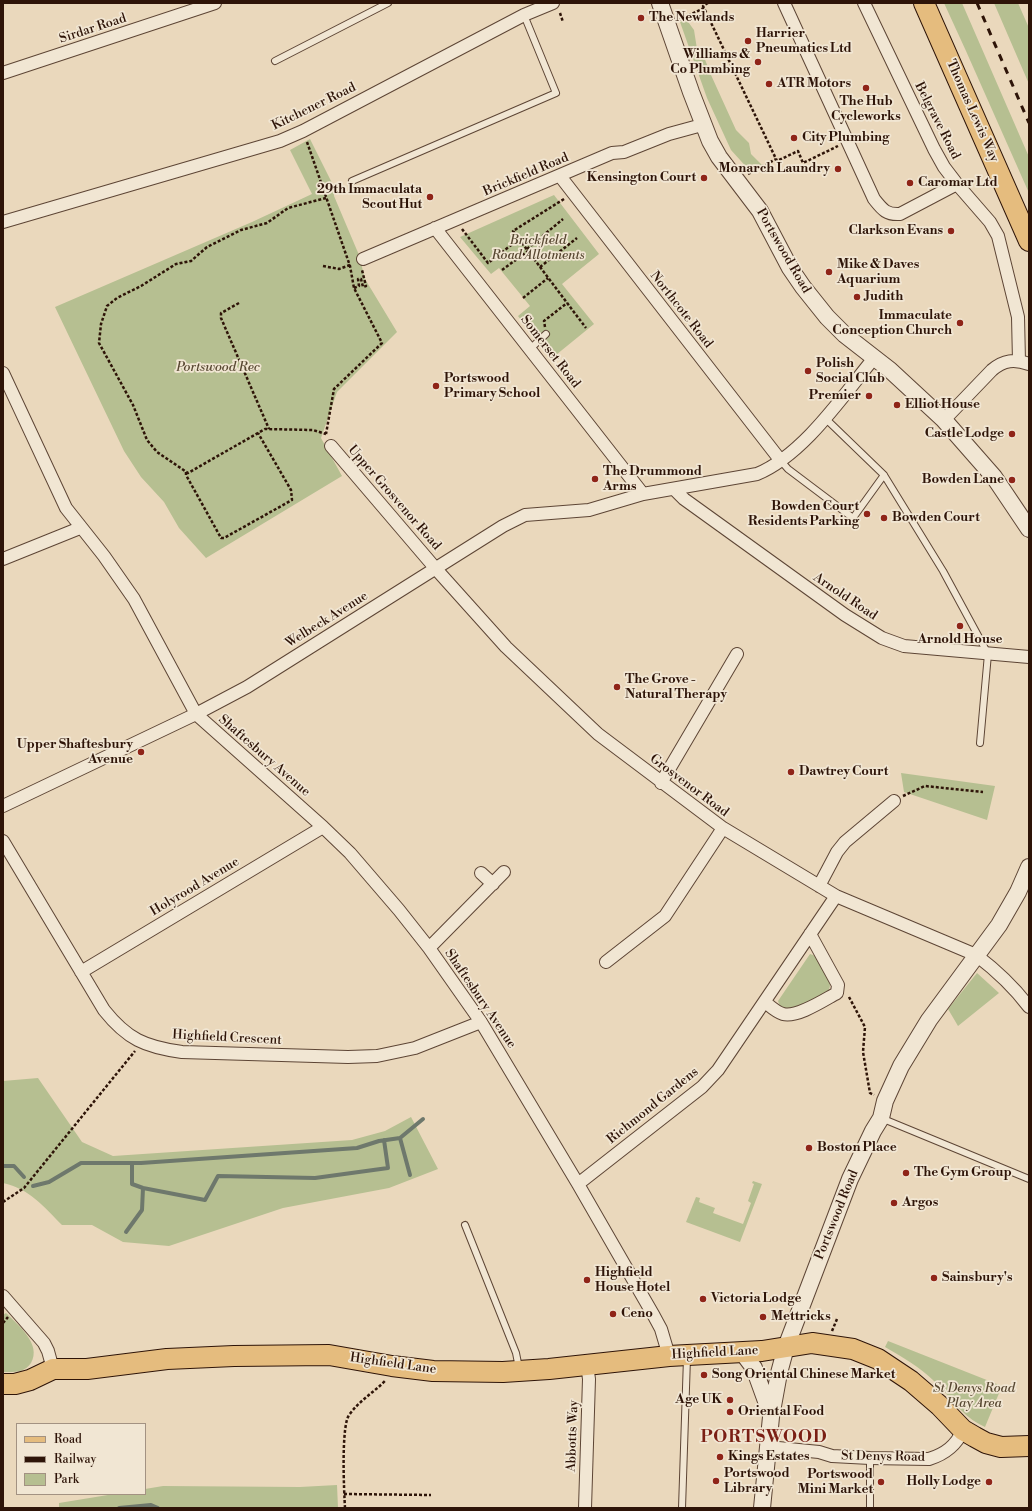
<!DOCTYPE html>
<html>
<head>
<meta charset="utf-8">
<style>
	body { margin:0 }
	#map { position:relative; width:1032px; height:1511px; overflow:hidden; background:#ead8bc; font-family:"Libre Bodoni",serif }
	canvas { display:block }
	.frame { position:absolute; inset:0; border:4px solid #2e1408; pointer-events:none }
	.legend { position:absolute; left:16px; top:1423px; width:130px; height:72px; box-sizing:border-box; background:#f1e6d3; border:1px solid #a39282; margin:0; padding:5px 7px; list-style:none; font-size:12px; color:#2e1408 }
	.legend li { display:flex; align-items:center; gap:8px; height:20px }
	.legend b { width:20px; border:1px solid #a39282 }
</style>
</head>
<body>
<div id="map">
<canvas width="1032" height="1511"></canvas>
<div class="frame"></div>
<ul class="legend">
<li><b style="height:5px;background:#e5bc7e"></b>Road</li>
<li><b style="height:5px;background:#2e1408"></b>Railway</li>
<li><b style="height:11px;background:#b6bf91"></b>Park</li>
</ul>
</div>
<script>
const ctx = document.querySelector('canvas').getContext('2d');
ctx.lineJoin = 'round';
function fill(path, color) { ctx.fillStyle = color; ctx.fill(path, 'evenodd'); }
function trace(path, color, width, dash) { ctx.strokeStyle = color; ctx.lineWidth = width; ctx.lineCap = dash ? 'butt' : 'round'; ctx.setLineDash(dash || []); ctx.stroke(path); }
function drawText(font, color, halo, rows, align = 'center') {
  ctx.font = font + ' "Libre Bodoni",serif'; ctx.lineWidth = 3.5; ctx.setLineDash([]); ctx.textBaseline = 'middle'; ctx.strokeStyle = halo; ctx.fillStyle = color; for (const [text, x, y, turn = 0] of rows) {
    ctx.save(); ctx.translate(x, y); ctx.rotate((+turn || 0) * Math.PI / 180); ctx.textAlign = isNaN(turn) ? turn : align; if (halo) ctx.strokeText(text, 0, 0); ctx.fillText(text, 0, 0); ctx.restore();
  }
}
const green = new Path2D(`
	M944 3H962L1029 157V193L966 51Z
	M994 3H1018L1029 28V84Z
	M686 19 694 30 697 49 704 57 711 75 736 130 749 143 751 154 762 165 750 171 731 150 707 98 680 22Z
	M310 139 333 185 334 196 359 255 365 279 397 332 337 392 321 438 342 476 206 558 179 528 164 502 141 477 124 451 55 307 252 222 312 194 290 150Z
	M554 195 599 254 562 284 594 324 551 359 518 316 530 306 499 268 491 274 460 237Z
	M901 773 995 786 987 820 904 792Z
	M810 954 816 956 830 984C830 988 829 990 826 993 820 998 791 1012 783 1008 780 1007 779 1004 778 1001Z
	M977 973 999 993 958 1026 948 1009Z
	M38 1078 82 1142 113 1156 352 1140 385 1131 411 1117 438 1169 389 1188 283 1208 169 1246 123 1242 92 1225H62C43 1206 30 1189 3 1183V1081Z
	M753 1181 762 1184 740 1242 686 1222 696 1197 700 1198 699 1202 715 1208 713 1213 743 1224 751 1203 748 1201 754 1184 752 1183Z
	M6 1313C18 1325 42 1344 31 1363 24 1373 15 1372 3 1372V1315Z
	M888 1341 1002 1386 985 1427C961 1416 952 1398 934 1381 920 1367 902 1357 885 1347Z
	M337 1485 338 1508H59V1503L114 1494H145V1489L163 1486 300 1487Z`);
const stream = new Path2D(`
	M400 1138 410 1175
	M132 1163V1184L143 1188 205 1200 218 1176 315 1178 388 1168 384 1140
	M3 1166H14L24 1177
	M33 1186 49 1182 81 1163H141L357 1148 379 1141 400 1138 423 1119
	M126 1232 142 1210 143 1188
	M119 1508 151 1505 158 1508`);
const path = new Path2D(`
	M708 3 703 6 704 8 777 161 798 151 803 163 838 146
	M560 13 563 22
	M679 20 704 8
	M307 142 350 266 354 288 382 343 334 389 326 434
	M748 174 776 159
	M326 198 288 208 267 223 241 230 207 247 191 261 176 264 141 286 117 298 107 306 101 324 99 343 133 405 147 440 157 452 188 473 265 429 313 430 326 434
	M564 199 513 231 586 328
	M462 229 488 263 519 239
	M527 249 563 219
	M323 266 339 269 350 265
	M540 267 577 238
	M502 270 528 251
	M354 288 359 286 358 279H361L363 287 366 286 362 270
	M523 298 548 278
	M239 303 223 312 221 313V318L269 429
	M545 327 544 321 567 303
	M186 472V475L221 538H224L292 500 291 490 258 433
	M903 796 925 786 983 792
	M849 997 865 1027 863 1052 870 1093 874 1095
	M3 1202 24 1188 135 1051
	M3 1323 8 1317
	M832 1331 837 1319
	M344 1494 431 1495
	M345 1508C344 1491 341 1427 349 1415 360 1400 373 1393 385 1381`);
const service = new Path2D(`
	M275 61 388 3
	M352 181 556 93 524 15
	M530 349 546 334
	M825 418 884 475 943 571 988 654 980 743
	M781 461 788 469 853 518 884 475
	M881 1118 1029 1179
	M465 1225 516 1353 519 1368
	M870 1458V1508
	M682 1508 687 1358`);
const minor = new Path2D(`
	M784 3 874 199C882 209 886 215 900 214L957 184
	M864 3 934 149 944 167 957 184 990 222 998 236 1018 317 1019 361
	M3 73 215 3
	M560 176 781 461
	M3 222 280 141 303 131 524 15 553 3
	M435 228 643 494
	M363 259 612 153 624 152 669 134 702 125
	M3 373 66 508 104 556 134 599 196 714 323 827 350 853 399 910 429 948 481 1022 578 1184 654 1316 661 1329 669 1356
	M944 420 992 370C1004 360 1014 359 1029 364
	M331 446 436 569 506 647 598 734 723 828 836 896 976 955C997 971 1014 987 1029 1007
	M674 489 684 499 845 615 882 638 904 646 1029 657
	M3 559 80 528
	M661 783 737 654
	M3 806 196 714 247 687 503 526 525 515 589 510 643 494 757 474C803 455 842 397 874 358
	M3 841 104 1010C127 1039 145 1047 182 1052L348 1057 377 1056 415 1048 481 1022
	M481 873 493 884
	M819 886 837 852 845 842 894 801
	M429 948 504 872
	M606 962 665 916 723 828
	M81 972 323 827
	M765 1002C770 1006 776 1012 783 1014 797 1018 824 1000 837 993L838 985 810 934
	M578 1184 702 1087 718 1070 836 896
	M3 1296 44 1343 48 1351 53 1369
	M768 1447 819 1452 832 1456 870 1458 929 1459C945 1454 956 1446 963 1430
	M585 1508 589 1379 587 1365`);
const tertiary = new Path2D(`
	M660 3 691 92 710 141 719 157 760 211 790 268 803 287 827 317 845 335 890 370 944 420 994 477 1029 529
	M742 1352 754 1368 771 1415
	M762 1508 771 1417 779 1373 786 1347 850 1179 873 1131 881 1118 885 1101 901 1066 929 1020 999 925 1018 892 1029 867`);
const primary = new Path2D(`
	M924 3 1029 241
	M3 1384H15L30 1380 53 1369H87L167 1359 234 1356 329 1355 392 1366 433 1371 503 1372 549 1369 669 1356 762 1351 812 1343 853 1349 878 1359 911 1381 940 1406 963 1430 975 1437 986 1443 1001 1447 1029 1446`);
const rail = new Path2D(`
	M977 3 1029 123`);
const markers = [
	[641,18,4,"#8f2418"],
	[748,41,4,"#8f2418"],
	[758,62,4,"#8f2418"],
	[769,84,4,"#8f2418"],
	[866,88,4,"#8f2418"],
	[794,138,4,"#8f2418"],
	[838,169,4,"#8f2418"],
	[704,178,4,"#8f2418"],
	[910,183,4,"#8f2418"],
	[430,197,4,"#8f2418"],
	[951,231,4,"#8f2418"],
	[829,272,4,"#8f2418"],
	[857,297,4,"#8f2418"],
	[960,323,4,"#8f2418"],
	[808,371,4,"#8f2418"],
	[436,386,4,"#8f2418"],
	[869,396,4,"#8f2418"],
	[897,405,4,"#8f2418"],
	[1012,434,4,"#8f2418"],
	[595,479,4,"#8f2418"],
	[1012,480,4,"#8f2418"],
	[867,514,4,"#8f2418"],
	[884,518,4,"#8f2418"],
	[960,626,4,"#8f2418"],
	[617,687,4,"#8f2418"],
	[141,752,4,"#8f2418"],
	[791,772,4,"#8f2418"],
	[809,1148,4,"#8f2418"],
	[906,1173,4,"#8f2418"],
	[894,1203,4,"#8f2418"],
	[934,1278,4,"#8f2418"],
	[587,1280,4,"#8f2418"],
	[703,1299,4,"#8f2418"],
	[613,1314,4,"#8f2418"],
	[763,1317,4,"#8f2418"],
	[704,1375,4,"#8f2418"],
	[730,1400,4,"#8f2418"],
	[730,1412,4,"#8f2418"],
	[720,1457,4,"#8f2418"],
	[716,1481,4,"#8f2418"],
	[881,1482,4,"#8f2418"],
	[989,1482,4,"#8f2418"]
];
const poiNames = [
	["The Newlands",649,18],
	["Harrier",756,34],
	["Pneumatics Ltd",756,49],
	["Williams &",750,55,"right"],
	["Co Plumbing",750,70,"right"],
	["ATR Motors",777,84],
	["The Hub",866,102,"center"],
	["Cycleworks",866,117,"center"],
	["City Plumbing",802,138],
	["Monarch Laundry",830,169,"right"],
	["Kensington Court",696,178,"right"],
	["Caromar Ltd",918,183],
	["29th Immaculata",422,190,"right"],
	["Scout Hut",422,205,"right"],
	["Clarkson Evans",943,231,"right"],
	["Mike & Daves",837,265],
	["Aquarium",837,280],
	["Judith",865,297],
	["Immaculate",952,316,"right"],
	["Conception Church",952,331,"right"],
	["Polish",816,364],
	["Social Club",816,379],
	["Portswood",444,379],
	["Primary School",444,394],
	["Premier",861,396,"right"],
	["Elliot House",905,405],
	["Castle Lodge",1004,434,"right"],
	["The Drummond",603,472],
	["Arms",603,487],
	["Bowden Lane",1004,480,"right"],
	["Bowden Court",859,507,"right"],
	["Residents Parking",859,522,"right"],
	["Bowden Court",892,518],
	["Arnold House",960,640,"center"],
	["The Grove -",625,680],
	["Natural Therapy",625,695],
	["Upper Shaftesbury",133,745,"right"],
	["Avenue",133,760,"right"],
	["Dawtrey Court",799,772],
	["Boston Place",817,1148],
	["The Gym Group",914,1173],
	["Argos",902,1203],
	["Highfield",595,1273],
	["House Hotel",595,1288],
	["Sainsbury's",942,1278],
	["Victoria Lodge",711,1299],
	["Ceno",621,1314],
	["Mettricks",771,1317],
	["Song Oriental Chinese Market",712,1375],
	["Age UK",722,1400,"right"],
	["Oriental Food",738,1412],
	["Kings Estates",728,1457],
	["Portswood",724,1474],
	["Library",724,1489],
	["Portswood",873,1475,"right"],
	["Mini Market",873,1490,"right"],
	["Holly Lodge",981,1482,"right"]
];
const streetNames = [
	["Sirdar Road",93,29,-18],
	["Kitchener Road",314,107,-26],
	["Thomas Lewis Way",972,111,66],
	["Belgrave Road",937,121,63],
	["Brickfield Road",526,175,-23],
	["Portswood Road",783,251,60],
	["Northcote Road",681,310,52],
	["Somerset Road",550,352,52],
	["Upper Grosvenor Road",394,498,49],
	["Arnold Road",845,597,34],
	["Welbeck Avenue",327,620,-32],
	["Shaftesbury Avenue",264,756,41],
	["Grosvenor Road",689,786,37],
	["Holyrood Avenue",195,887,-31],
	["Shaftesbury Avenue",480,999,56],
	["Highfield Crescent",227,1038,3],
	["Richmond Gardens",653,1106,-39],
	["Portswood Road",837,1215,-68],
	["Highfield Lane",715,1353,-3],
	["Highfield Lane",393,1364,8],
	["Abbotts Way",573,1436,-88],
	["St Denys Road",883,1457,1]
];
const parkNames = [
	["Brickfield",538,241],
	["Road Allotments",538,256],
	["Portswood Rec",218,368],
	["St Denys Road",974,1389],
	["Play Area",974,1404]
];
const districtNames = [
	["PORTSWOOD",764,1438]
];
fill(green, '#b6bf91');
trace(stream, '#6e786c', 4);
trace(service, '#5d4535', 8);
trace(minor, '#5d4535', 14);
trace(tertiary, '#5d4535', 18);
trace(primary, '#2e1408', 22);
trace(path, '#2e1408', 2.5, [3, 2]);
trace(service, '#f1e6d3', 6);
trace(minor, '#f1e6d3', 12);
trace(tertiary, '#f1e6d3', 16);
trace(primary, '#e5bc7e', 20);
trace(rail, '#2e1408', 3, [7, 7]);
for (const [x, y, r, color] of markers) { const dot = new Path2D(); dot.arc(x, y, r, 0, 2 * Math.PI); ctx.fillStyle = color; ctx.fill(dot); trace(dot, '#f1e6d3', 1.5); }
drawText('bold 13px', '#2e1408', '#f1e6d3', poiNames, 'left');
drawText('13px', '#2e1408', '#f1e6d3', streetNames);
drawText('italic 13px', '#574731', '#f1e6d3', parkNames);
ctx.letterSpacing = '1px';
drawText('bold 17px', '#7a1f14', '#f1e6d3', districtNames);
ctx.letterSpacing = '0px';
</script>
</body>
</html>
